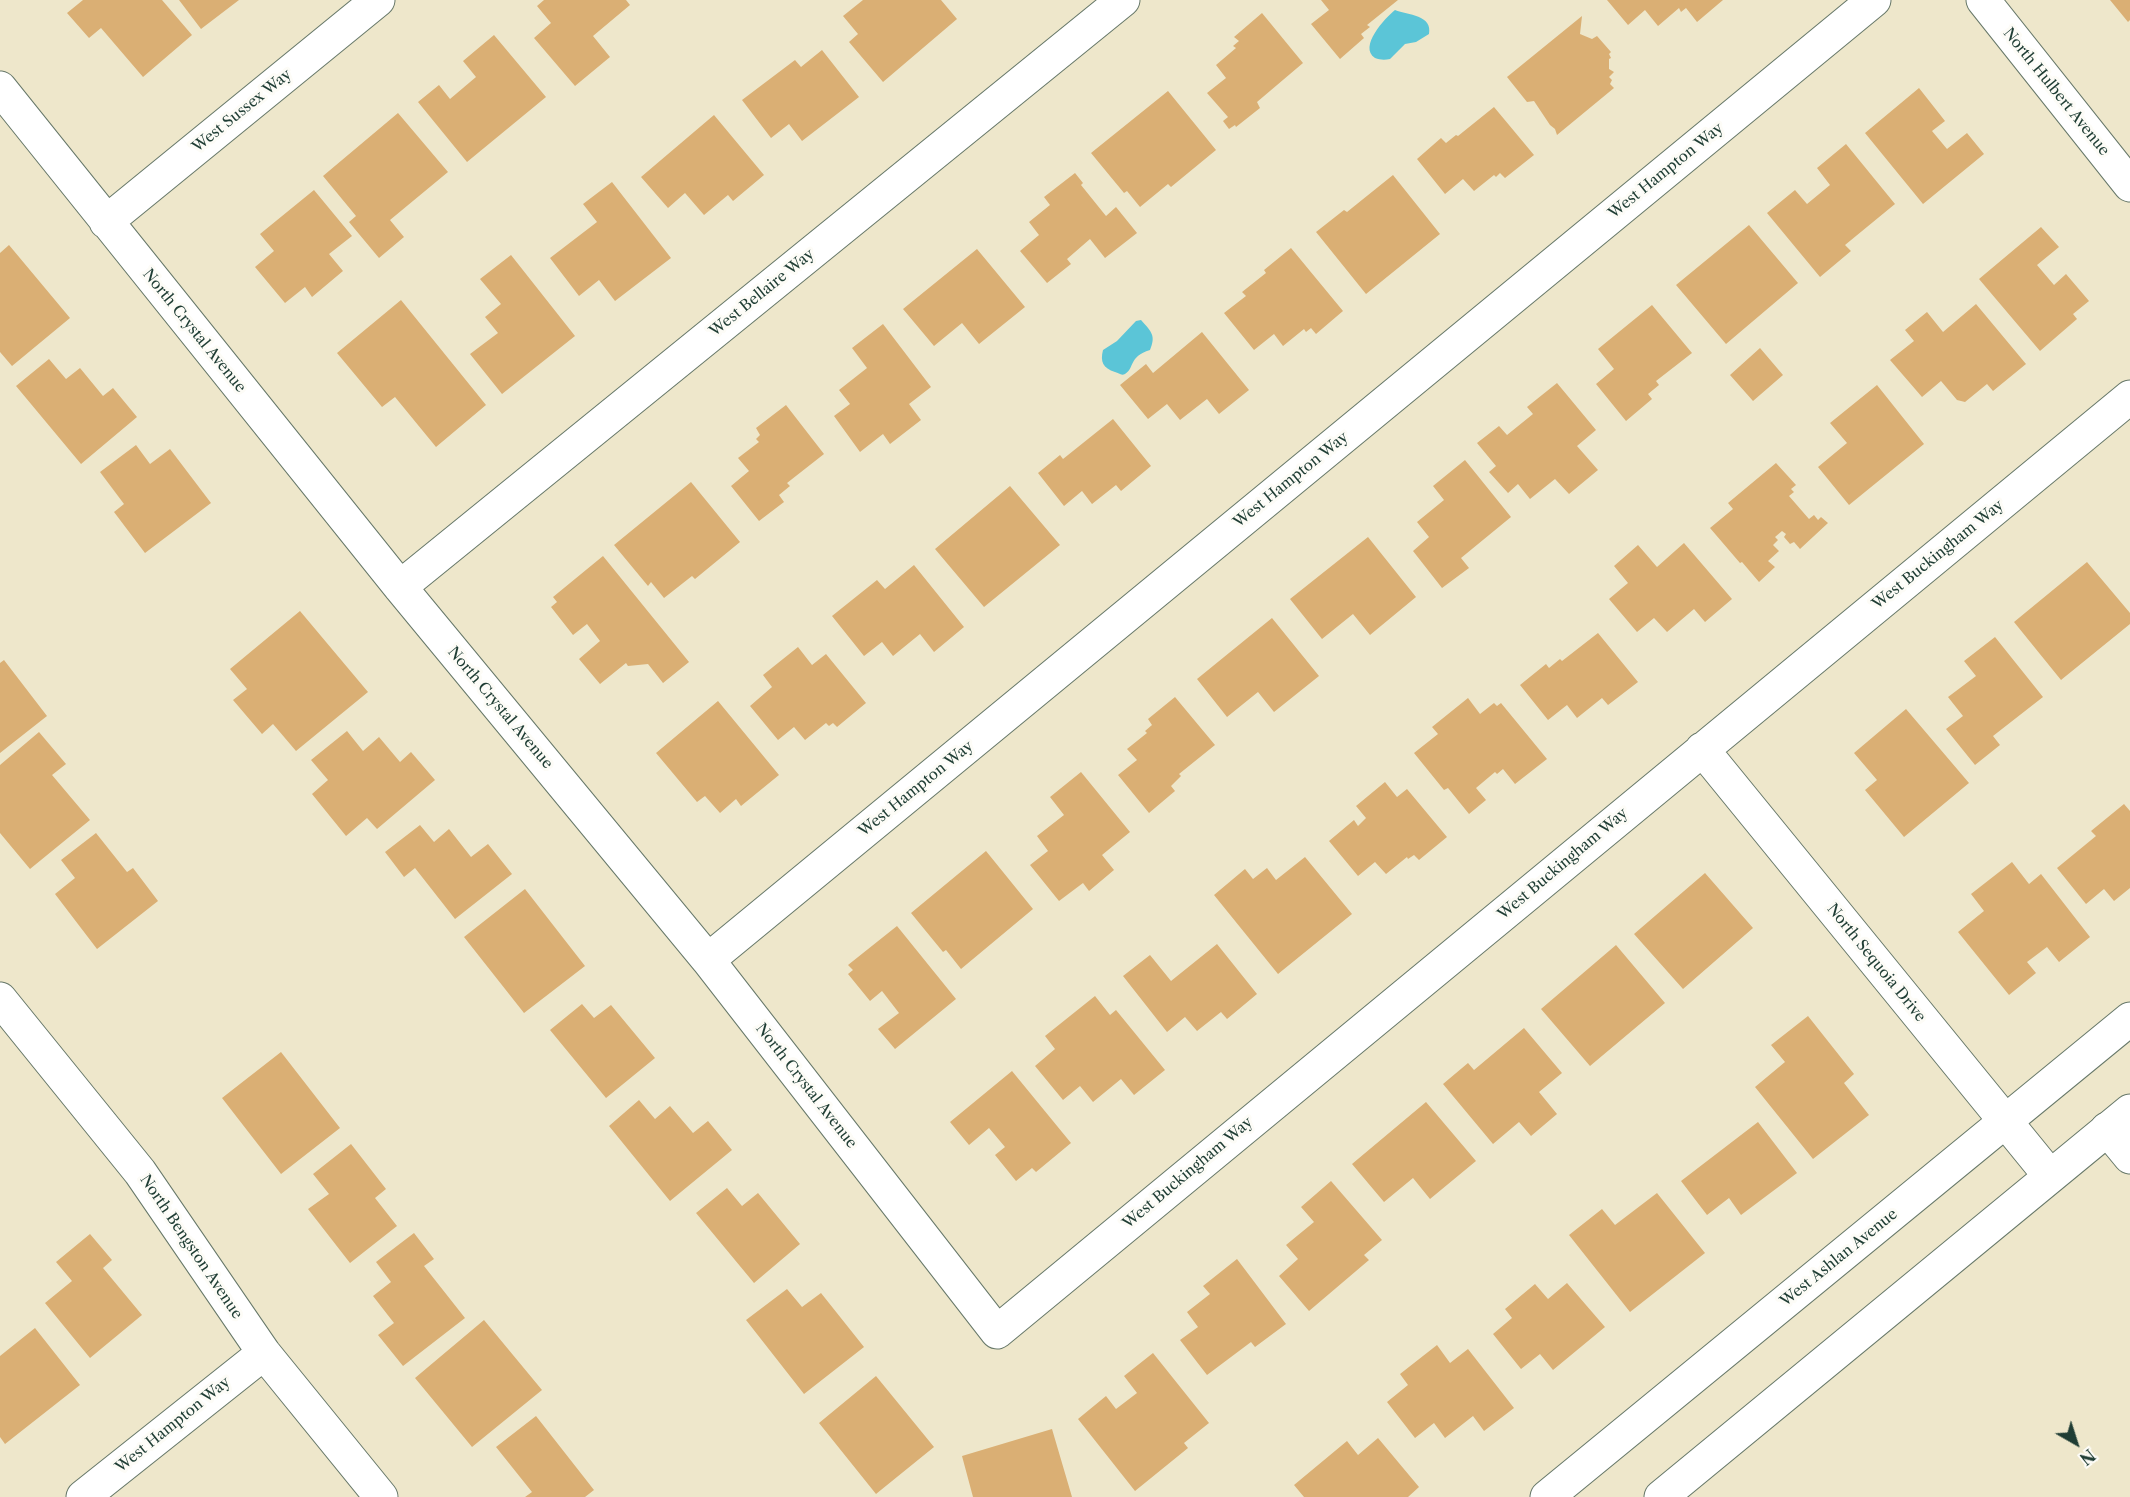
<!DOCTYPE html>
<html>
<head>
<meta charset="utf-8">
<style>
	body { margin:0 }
	#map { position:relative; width:2130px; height:1497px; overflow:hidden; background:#eee7cb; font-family:"Libre Caslon Text",serif }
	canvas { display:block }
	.north { position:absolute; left:2046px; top:1413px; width:60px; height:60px; -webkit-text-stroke:4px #fdfcf7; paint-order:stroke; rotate:141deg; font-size:16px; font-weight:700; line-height:24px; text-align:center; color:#1f3d34 }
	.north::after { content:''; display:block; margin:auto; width:21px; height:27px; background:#1f3d34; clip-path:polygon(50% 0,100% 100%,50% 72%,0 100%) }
</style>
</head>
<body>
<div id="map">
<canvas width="2130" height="1497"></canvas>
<div class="north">N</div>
</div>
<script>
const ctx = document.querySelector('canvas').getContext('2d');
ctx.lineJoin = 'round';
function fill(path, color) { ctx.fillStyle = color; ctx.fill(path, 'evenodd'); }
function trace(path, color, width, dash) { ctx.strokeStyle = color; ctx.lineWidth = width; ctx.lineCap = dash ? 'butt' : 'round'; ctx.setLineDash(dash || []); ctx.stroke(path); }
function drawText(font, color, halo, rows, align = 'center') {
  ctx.font = font + ' "Libre Caslon Text",serif'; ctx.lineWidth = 6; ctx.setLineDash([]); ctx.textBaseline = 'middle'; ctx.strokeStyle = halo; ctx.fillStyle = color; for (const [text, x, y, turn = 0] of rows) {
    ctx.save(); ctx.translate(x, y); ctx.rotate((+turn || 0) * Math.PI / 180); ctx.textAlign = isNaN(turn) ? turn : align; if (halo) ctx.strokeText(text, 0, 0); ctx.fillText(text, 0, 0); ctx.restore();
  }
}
const water = new Path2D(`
	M1395 10C1408 15 1433 15 1429 34L1416 42 1405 44 1390 59C1385 60 1380 60 1375 58 1358 47 1385 18 1395 10Z
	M1141 320C1152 332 1156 336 1150 350 1128 357 1135 368 1125 374 1121 376 1119 373 1115 372 1103 368 1100 362 1103 350L1117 341 1136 321Z`);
const building = new Path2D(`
	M83 0H162L192 35 143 77 101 28 89 38 67 13Z
	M179 0H239L201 29Z
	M544 0H626L630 5 593 36 610 57 575 86 534 38 551 23 537 6Z
	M863 0H941L957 19 883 82 849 42 858 34 843 16Z
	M1321 0H1398L1367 25 1370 27 1361 34 1364 38 1340 59 1311 24 1329 10Z
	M1607 0H1723L1697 22 1686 8 1681 12 1679 8 1658 26 1645 10 1628 25Z
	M2110 0H2130V20L2128 22Z
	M1262 13 1303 63 1257 102 1260 108 1236 127 1235 125 1229 129 1223 121 1228 117 1207 93 1226 78 1216 65 1236 48 1233 46 1239 41 1234 37Z
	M1582 16 1580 34 1592 39 1597 36 1611 52 1609 54 1611 58 1609 59V69L1614 72 1609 77 1612 80 1610 84 1614 88 1557 135 1555 129 1550 125 1534 101 1527 102 1507 77Z
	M494 35 546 97 467 162 418 102 439 85 450 99 476 77 463 61Z
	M822 50 859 97 802 141 789 124 771 138 742 100 795 60 801 67Z
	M1919 88 1945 121 1932 131 1947 149 1967 133 1984 154 1923 204 1865 133Z
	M1168 91 1216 150 1171 187 1168 184 1140 207 1127 191 1124 193 1091 153Z
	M1494 107 1534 155 1505 178 1500 173 1496 177 1494 175 1474 191 1463 179 1445 194 1417 159 1441 138 1446 143 1456 135 1458 136Z
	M398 113 448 172 390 220 404 237 379 258 349 222 356 216 323 176Z
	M714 115 764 175 733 201 728 195 704 215 685 193 668 208 641 177Z
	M1846 144 1895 204 1845 245 1851 251 1820 277 1767 213 1795 190 1807 204 1830 185 1817 168Z
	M1075 173 1083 183 1081 185 1106 216 1116 207 1137 233 1105 258 1090 239 1067 259 1071 264 1047 283 1020 251 1039 235 1029 222 1050 205 1044 197Z
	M1393 175 1440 234 1366 294 1316 232 1344 210 1347 212Z
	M612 182 671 258 615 301 599 280 579 296 550 258 597 222 583 204Z
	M314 190 352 236 329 254 343 271 312 297 305 287 285 303 255 267 274 251 260 234Z
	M1749 225 1798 283 1726 344 1676 285Z
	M2041 227 2059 247 2037 265 2054 285 2066 274 2089 301 2073 314 2077 319 2040 351 1979 279Z
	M9 245 70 318 12 366 0 352V253Z
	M1291 248 1343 311 1316 334 1311 328 1306 332 1304 329 1283 346 1274 334 1254 350 1224 313 1246 296 1242 292 1266 273 1264 270Z
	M977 249 1025 307 979 344 962 323 934 346 903 309Z
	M511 255 575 336 502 394 470 354 498 333 485 317 501 304 480 279Z
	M401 300 486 405 436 447 395 397 382 407 337 353Z
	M1976 304 2026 364 1993 391 1987 384 1965 402 1957 400 1941 381 1922 397 1890 360 1914 341 1905 330 1927 312 1943 332Z
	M1652 305 1692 353 1656 381 1659 385 1648 394 1652 399 1626 421 1596 384 1614 369 1598 349Z
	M883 324 931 387 909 404 921 420 890 444 883 434 860 452 834 416 850 404 839 390 867 368 852 348Z
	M1202 332 1249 390 1219 414 1207 399 1180 420 1167 404 1148 419 1120 385 1146 364 1153 373Z
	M1760 348 1783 375 1753 401 1730 375Z
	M49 359 66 379 80 368 103 396 113 388 137 417 81 464 16 386Z
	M1557 383 1596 430 1577 446 1598 470 1569 494 1555 479 1530 499 1518 484 1508 493 1489 472 1496 466 1477 443 1499 426 1507 435 1533 414 1527 407Z
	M1877 385 1924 444 1849 505 1818 467 1847 443 1830 423Z
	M786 405 824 454 787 483 790 486 779 495 784 502 759 521 731 486 749 471 738 458 759 442 756 439 760 435 756 428Z
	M1113 419 1151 466 1121 491 1116 485 1092 504 1082 491 1064 506 1038 473 1060 455 1063 459Z
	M136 445 150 464 170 449 211 503 145 553 114 512 124 504 100 472Z
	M1465 460 1511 517 1461 558 1469 568 1442 588 1413 551 1429 537 1417 522 1444 500 1433 486Z
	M1776 463 1796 485 1791 489 1794 492 1789 496 1809 519 1814 515 1818 520 1821 517 1828 523 1800 549 1794 542 1790 544 1784 537 1786 534 1782 531 1775 537 1778 540 1773 545 1779 551 1768 561 1775 567 1759 582 1742 562 1740 563 1710 528 1733 509 1728 503Z
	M691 482 740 542 695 579 692 576 664 598 651 582 648 586 614 545Z
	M1010 486 1060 545 984 607 935 549Z
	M1368 537 1416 597 1370 635 1353 614 1322 639 1290 599Z
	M1684 543 1732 599 1705 622 1694 609 1667 632 1654 618 1637 632 1609 599 1628 583 1614 566 1638 545 1657 567Z
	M603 556 689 662 663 683 648 664 628 666 626 663 600 684 579 659 600 641 587 624 573 635 551 607 557 602 553 597Z
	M2087 562 2130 613V624L2061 680 2014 622Z
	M914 565 964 627 934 652 920 634 893 656 882 642 864 656 832 616 877 580 885 589Z
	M300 611 368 692 296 751 273 724 262 734 233 700 247 689 230 669Z
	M1272 618 1319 676 1274 712 1258 692 1227 717 1197 679Z
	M1598 633 1638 682 1608 705 1602 698 1577 718 1567 705 1548 720 1520 685 1546 664 1549 668 1560 659 1562 661Z
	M1995 637 2043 697 1993 736 2000 745 1975 765 1946 729 1963 716 1948 697 1976 676 1964 661Z
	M798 647 812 665 826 654 866 703 837 727 833 723 829 726 826 723 805 740 794 727 778 740 750 706 772 687 763 675Z
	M4 660 47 716 0 753V663Z
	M1175 697 1215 745 1179 774 1181 776 1171 786 1175 791 1149 813 1118 775 1137 760 1127 749 1147 733 1145 731 1152 725 1148 719Z
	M1468 698 1480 714 1494 703 1497 706 1501 703 1547 759 1515 784 1503 769 1497 774 1495 772 1476 788 1486 800 1469 814 1448 788 1444 790 1414 753 1438 734 1432 727Z
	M718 701 779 775 741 806 736 799 720 813 705 796 697 802 656 753Z
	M1906 709 1969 783 1904 837 1865 790 1877 780 1854 753Z
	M347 731 363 751 379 737 400 762 411 752 435 780 377 829 367 818 346 836 312 794 328 780 311 760Z
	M39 732 66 764 52 775 90 820 30 869 0 833V765Z
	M1081 772 1130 832 1102 855 1114 870 1089 891 1083 883 1059 901 1030 865 1048 851 1037 836 1064 815 1050 797Z
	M1385 782 1397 797 1407 789 1447 837 1419 860 1414 855 1408 859 1407 857 1386 874 1375 862 1358 876 1329 841 1354 820 1358 826 1366 818 1356 806Z
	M2124 804 2130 811V888L2114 901 2104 889 2086 904 2057 868 2096 836 2091 831Z
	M420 825 434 842 449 829 471 857 488 844 512 874 455 919 415 868 404 877 385 852Z
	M96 833 127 872 133 868 158 901 97 949 55 894 75 878 61 860Z
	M986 851 1033 909 961 969 946 950 943 952 911 913Z
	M1305 857 1352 914 1278 974 1214 895 1245 869 1253 879 1267 868 1276 880Z
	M2012 862 2029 884 2041 874 2090 937 2059 962 2047 947 2027 962 2036 973 2009 995 1958 932 1984 911 1971 894Z
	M1705 873 1753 928 1683 989 1634 934Z
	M525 889 585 966 524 1013 464 937Z
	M897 926 956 999 895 1049 878 1029 899 1013 882 991 870 1001 848 974 853 970 848 965Z
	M1217 944 1257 994 1227 1019 1221 1012 1197 1031 1185 1017 1167 1032 1123 976 1150 955 1171 981Z
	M1616 945 1665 1003 1590 1066 1541 1009Z
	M1095 996 1110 1015 1116 1010 1165 1070 1134 1095 1121 1079 1093 1102 1080 1086 1063 1100 1035 1066 1055 1049 1045 1036Z
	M582 1004 594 1018 611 1005 655 1058 606 1098 550 1030Z
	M1808 1016 1854 1074 1844 1083 1869 1115 1813 1159 1755 1087 1785 1062 1771 1045Z
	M1524 1028 1562 1073 1539 1092 1557 1114 1531 1136 1519 1122 1493 1144 1443 1084 1468 1063 1474 1070Z
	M281 1052 340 1128 281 1174 222 1098Z
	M1012 1071 1071 1143 1036 1172 1032 1168 1016 1181 995 1155 1005 1147 989 1128 969 1145 950 1122Z
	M639 1100 655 1119 670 1106 693 1133 708 1121 732 1150 670 1201 609 1126Z
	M1426 1102 1476 1161 1430 1199 1413 1178 1384 1202 1352 1164Z
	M1758 1122 1797 1173 1741 1215 1729 1198 1707 1215 1681 1181Z
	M351 1144 386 1189 375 1198 397 1226 350 1263 308 1209 329 1194 313 1174Z
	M1331 1181 1382 1240 1364 1255 1369 1260 1309 1311 1279 1276 1298 1259 1286 1245 1314 1222 1301 1207Z
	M727 1188 742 1206 758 1193 800 1244 754 1283 696 1213Z
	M1657 1193 1705 1253 1630 1312 1569 1235 1602 1209 1615 1225Z
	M414 1233 434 1259 424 1266 465 1318 403 1366 378 1335 394 1323 373 1296 391 1282 376 1262Z
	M90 1234 112 1260 103 1268 142 1315 90 1358 45 1303 72 1281 56 1262Z
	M1237 1259 1286 1324 1255 1347 1251 1342 1207 1375 1180 1340 1198 1327 1187 1312 1210 1294 1203 1286Z
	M1567 1283 1605 1327 1553 1370 1540 1354 1521 1369 1493 1334 1512 1318 1505 1309 1535 1284 1548 1299Z
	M787 1289 802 1307 821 1293 864 1347 804 1394 746 1320Z
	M484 1320 542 1390 472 1447 415 1378Z
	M35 1328 80 1385 5 1444 0 1437V1356Z
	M1437 1345 1450 1363 1468 1349 1514 1408 1484 1431 1473 1416 1445 1438 1434 1423 1415 1438 1387 1402 1408 1385 1400 1374Z
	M1153 1353 1209 1423 1184 1443 1188 1448 1135 1491 1078 1419 1106 1396 1116 1409 1137 1393 1124 1376Z
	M876 1376 934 1447 876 1494 819 1423Z
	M536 1416 594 1490 585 1497H525L532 1492 496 1447Z
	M1052 1429 1072 1497H973L962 1456Z
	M1378 1438 1419 1487 1408 1497H1304L1294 1485 1347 1441 1358 1455Z`);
const street = new Path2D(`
	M1983 0 2130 185
	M0 88 400 587 708 960 997 1332 2130 397
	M106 222 378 0
	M400 587 1123 0
	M1702 749 2050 1176
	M708 960 1874 0
	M0 999 140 1172 264 1353 381 1497
	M2107 1129 2130 1157
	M83 1497 264 1353`);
const primary = new Path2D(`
	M1547 1497 2130 1019
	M1661 1497 2130 1111`);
const streetNames = [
	["North Hulbert Avenue",2056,92,51],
	["West Sussex Way",242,111,-39],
	["West Hampton Way",1666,171,-39],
	["West Bellaire Way",762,293,-39],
	["North Crystal Avenue",194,331,51],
	["West Hampton Way",1291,480,-39],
	["West Buckingham Way",1938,555,-39],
	["North Crystal Avenue",500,708,50],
	["West Hampton Way",916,789,-39],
	["West Buckingham Way",1563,864,-40],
	["North Sequoia Drive",1876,963,51],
	["North Crystal Avenue",806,1086,52],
	["West Buckingham Way",1188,1173,-40],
	["North Bengston Avenue",191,1247,56],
	["West Ashlan Avenue",1839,1258,-39],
	["West Hampton Way",173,1425,-39]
];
fill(water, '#5bc5d7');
fill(building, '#daaf74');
trace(street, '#677869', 35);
trace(primary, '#677869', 35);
trace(street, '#fff', 33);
trace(primary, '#fff', 33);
drawText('15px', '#1f3d34', '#fdfcf7', streetNames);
</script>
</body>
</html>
